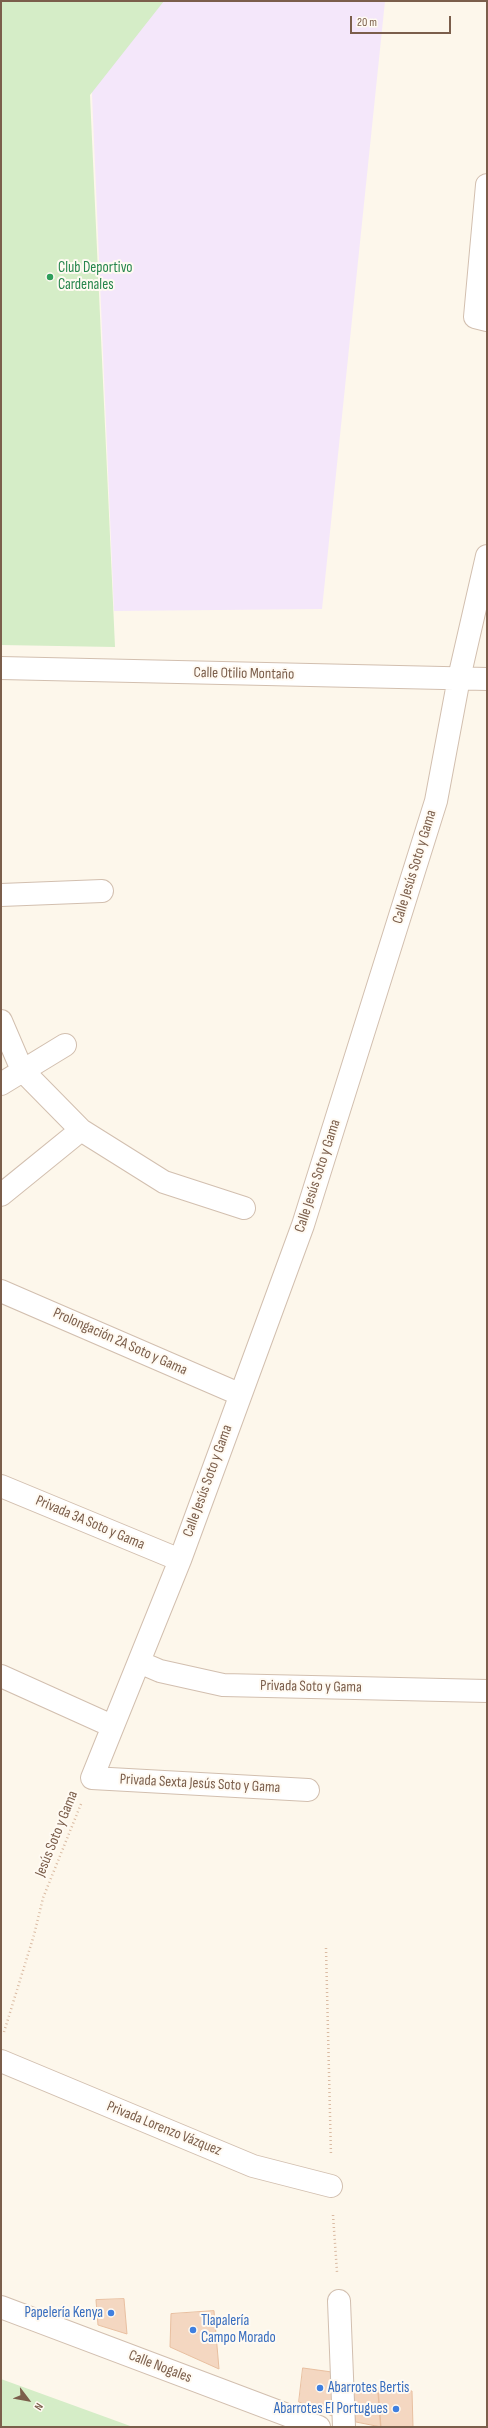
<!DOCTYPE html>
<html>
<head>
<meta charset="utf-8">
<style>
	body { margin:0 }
	#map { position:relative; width:488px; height:2428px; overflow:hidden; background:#fdf7eb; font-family:"Sofia Sans Condensed",sans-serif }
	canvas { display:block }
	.frame { position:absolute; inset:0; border:2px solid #7b5e4b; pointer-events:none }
	.north { position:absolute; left:8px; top:2380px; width:40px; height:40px; -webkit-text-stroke:3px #fffaf2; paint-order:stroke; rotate:122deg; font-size:11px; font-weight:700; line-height:16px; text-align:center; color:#7b5e4b }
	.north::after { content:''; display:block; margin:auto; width:14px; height:18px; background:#7b5e4b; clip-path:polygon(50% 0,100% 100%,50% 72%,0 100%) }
	.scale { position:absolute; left:350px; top:16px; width:101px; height:18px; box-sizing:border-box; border:2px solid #7b5e4b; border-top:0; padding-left:5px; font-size:12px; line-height:14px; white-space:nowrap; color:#7b5e4b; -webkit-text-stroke:3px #fffaf2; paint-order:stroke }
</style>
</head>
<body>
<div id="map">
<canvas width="488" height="2428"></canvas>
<div class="frame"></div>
<div class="north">N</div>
<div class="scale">20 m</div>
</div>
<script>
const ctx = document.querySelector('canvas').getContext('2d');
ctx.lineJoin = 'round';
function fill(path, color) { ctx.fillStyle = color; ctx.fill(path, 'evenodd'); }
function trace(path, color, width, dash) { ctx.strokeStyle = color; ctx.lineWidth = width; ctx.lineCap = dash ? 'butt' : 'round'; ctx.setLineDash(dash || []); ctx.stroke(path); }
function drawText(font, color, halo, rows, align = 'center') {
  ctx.font = font + ' "Sofia Sans Condensed",sans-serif'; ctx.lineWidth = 4; ctx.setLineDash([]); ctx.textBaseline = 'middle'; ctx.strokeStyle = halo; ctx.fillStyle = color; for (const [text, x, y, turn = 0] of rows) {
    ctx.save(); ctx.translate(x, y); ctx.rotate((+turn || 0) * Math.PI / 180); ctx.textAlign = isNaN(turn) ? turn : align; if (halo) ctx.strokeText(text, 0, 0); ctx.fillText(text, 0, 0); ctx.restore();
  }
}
const education = new Path2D(`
	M88 1H385L322 609 114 611Z`);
const green = new Path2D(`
	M1 1H164L90 95 115 647 1 645Z
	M1 2379 133 2427H1Z`);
const building = new Path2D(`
	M124 2299 127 2334 98 2325 96 2300Z
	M214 2311 219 2369 170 2347 171 2314Z
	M303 2368 339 2373 337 2418 299 2402Z
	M353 2385 378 2388 381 2427 356 2422Z
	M378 2388 412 2391 413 2427H381Z`);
const path = new Path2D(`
	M326 1948 331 2156
	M4 2032 34 1935 43 1898 81 1804
	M333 2215 337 2272`);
const street = new Path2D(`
	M487 185 475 317 487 320
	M1 668 487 679
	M1 895 102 891
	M1 1021 22 1070 81 1130 164 1182 244 1208
	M1 1084 65 1045
	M1 1195 81 1130
	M1 1291 239 1394
	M1 1486 180 1560
	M139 1662 160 1671 223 1685 487 1691
	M1 1676 112 1726
	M308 1790 92 1778 180 1560 303 1225 436 801 459 678 487 556
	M1 2061 253 2166 331 2186
	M339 2301 344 2427
	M1 2307 319 2427`);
const markers = [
	[50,277,4,"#2e9e5b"],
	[111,2313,4,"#3f7fe0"],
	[193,2330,4,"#3f7fe0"],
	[320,2388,4,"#3f7fe0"],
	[396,2409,4,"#3f7fe0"]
];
const leisureNames = [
	["Club Deportivo",58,268],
	["Cardenales",58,285]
];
const streetNames = [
	["Calle Otilio Montaño",244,674,1],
	["Calle Jesús Soto y Gama",415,867,-73],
	["Calle Jesús Soto y Gama",318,1176,-72],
	["Prolongación 2A Soto y Gama",120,1342,24],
	["Calle Jesús Soto y Gama",208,1481,-70],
	["Privada 3A Soto y Gama",90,1523,23],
	["Privada Soto y Gama",311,1687,1],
	["Privada Sexta Jesús Soto y Gama",200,1784,3],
	["Jesús Soto y Gama",57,1834,-68],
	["Privada Lorenzo Vázquez",164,2129,22],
	["Calle Nogales",160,2367,21]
];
const shopNames = [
	["Papelería Kenya",103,2313],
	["Tlapalería",201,2321,"left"],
	["Campo Morado",201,2338,"left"],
	["Abarrotes Bertis",328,2388,"left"],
	["Abarrotes El Portugues",388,2409]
];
fill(education, '#f4e7fa');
fill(green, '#d5edc7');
fill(building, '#f4d7c1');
trace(building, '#e8bfa0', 1);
trace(street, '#d2bfaf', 24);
trace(path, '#dabba3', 2.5, [1, 3]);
trace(street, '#fff', 22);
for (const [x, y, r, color] of markers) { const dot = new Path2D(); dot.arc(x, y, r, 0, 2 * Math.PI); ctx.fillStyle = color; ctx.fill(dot); trace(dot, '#fffaf2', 1.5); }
drawText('15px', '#27864d', '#fffaf2', leisureNames, 'left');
drawText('15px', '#7b5e4b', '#fffaf2', streetNames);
drawText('15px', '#366cbe', '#fffaf2', shopNames, 'right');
</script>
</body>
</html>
